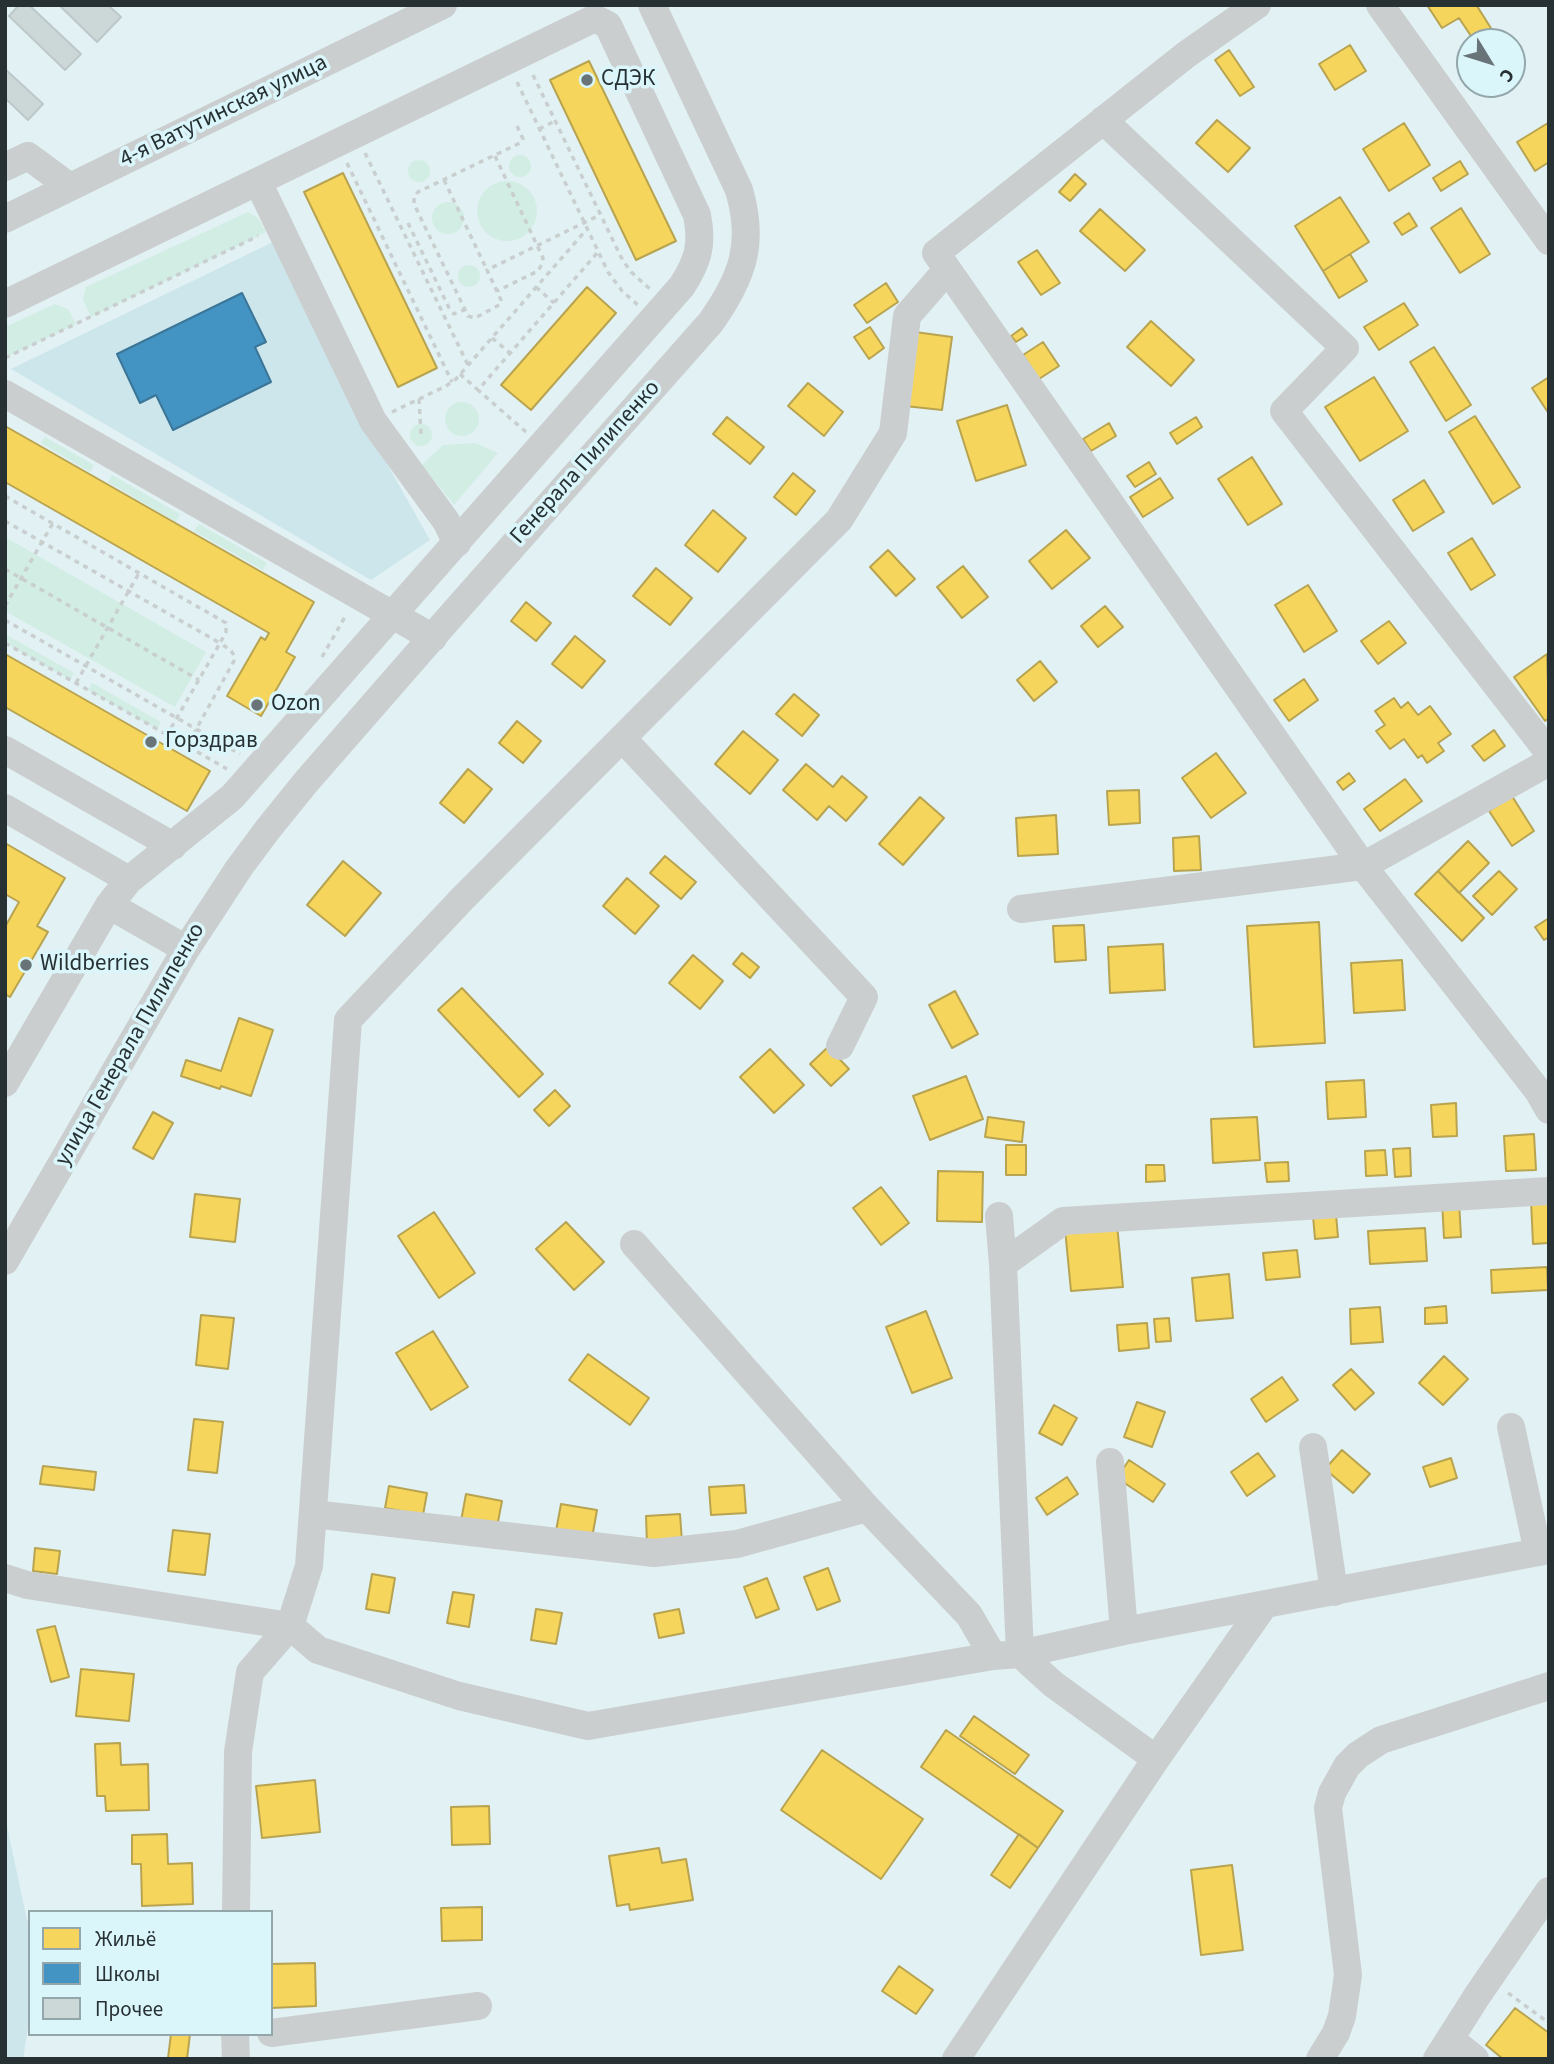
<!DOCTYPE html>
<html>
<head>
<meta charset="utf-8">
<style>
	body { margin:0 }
	#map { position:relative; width:1554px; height:2064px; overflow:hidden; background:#e2f1f4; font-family:"Source Sans 3",sans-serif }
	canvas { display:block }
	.frame { position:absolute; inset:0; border:7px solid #273133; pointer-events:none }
	.legend { position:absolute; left:28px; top:1910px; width:245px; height:126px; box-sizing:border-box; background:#dbf6fb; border:2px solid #93a7ab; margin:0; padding:9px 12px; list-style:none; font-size:21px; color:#273133 }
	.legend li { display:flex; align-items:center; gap:14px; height:35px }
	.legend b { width:35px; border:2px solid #93a7ab }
	.north { position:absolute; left:1456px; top:28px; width:70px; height:70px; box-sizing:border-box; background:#dbf6fb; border:2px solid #93a7ab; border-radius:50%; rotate:128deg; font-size:19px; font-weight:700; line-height:28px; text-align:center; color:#273133 }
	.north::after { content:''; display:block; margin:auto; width:24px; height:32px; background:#687477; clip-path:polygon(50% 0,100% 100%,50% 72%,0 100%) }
</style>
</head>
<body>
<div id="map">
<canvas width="1554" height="2064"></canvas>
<div class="frame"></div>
<ul class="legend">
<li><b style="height:19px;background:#f6d55c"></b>Жильё</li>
<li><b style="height:19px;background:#4393c3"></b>Школы</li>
<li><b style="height:19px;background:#ccd7d8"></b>Прочее</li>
</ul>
<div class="north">С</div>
</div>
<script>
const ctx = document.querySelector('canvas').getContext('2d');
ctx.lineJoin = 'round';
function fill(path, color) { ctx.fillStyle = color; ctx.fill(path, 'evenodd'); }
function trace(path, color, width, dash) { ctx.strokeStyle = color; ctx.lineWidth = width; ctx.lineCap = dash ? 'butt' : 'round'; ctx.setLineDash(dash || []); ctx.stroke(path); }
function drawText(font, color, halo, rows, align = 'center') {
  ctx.font = font + ' "Source Sans 3",sans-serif'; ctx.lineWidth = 7; ctx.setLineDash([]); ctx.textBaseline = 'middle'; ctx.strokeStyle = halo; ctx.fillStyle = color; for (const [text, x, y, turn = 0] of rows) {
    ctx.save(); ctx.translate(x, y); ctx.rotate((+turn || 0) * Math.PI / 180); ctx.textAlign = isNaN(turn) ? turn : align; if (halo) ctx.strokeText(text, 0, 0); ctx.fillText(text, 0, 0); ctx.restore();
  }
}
const built = new Path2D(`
	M275 241 357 411 430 540 371 580 11 369Z
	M5 1817 27 1920 30 1922V2015L23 2059H5Z`);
const green = new Path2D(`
	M509 166a11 11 0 1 1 22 0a11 11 0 1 1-22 0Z
	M408 171a11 11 0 1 1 22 0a11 11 0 1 1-22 0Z
	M477 211a30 30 0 1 1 60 0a30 30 0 1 1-60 0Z
	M432 218a16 16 0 1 1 32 0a16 16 0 1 1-32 0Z
	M248 212 258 218 266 232 91 317 83 299 86 287Z
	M458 276a11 11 0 1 1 22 0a11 11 0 1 1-22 0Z
	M55 304 68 309 76 324 5 358V327Z
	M445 419a17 17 0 1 1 34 0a17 17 0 1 1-34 0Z
	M410 435a11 11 0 1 1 22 0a11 11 0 1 1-22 0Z
	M45 437 94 465 90 472 41 443Z
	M475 443 498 453 454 505 422 465 443 445Z
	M112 475 180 514 176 522 108 482Z
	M199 524 267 563 263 570 194 531Z
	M5 537 206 652 175 707 5 611Z
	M5 634 74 673 70 680 5 643Z
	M92 683 161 722 157 729 88 690Z`);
const homes = new Path2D(`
	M1427 5H1479L1477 6 1494 33 1480 42H1475L1459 18 1442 28Z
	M1350 45 1366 71 1335 90 1319 64Z
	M1229 50 1254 87 1240 96 1215 60Z
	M589 61 676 241 636 260 550 80Z
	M1217 120 1250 148 1228 172 1196 143Z
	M1404 123 1430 165 1389 191 1363 149Z
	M1548 123 1549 162 1535 171 1517 142Z
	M1460 161 1468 174 1441 191 1433 178Z
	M343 173 437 368 398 387 304 192Z
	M1075 174 1086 184 1070 201 1059 192Z
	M1340 197 1369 242 1323 271 1295 226Z
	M1461 208 1490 254 1460 273 1431 228Z
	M1100 209 1145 250 1125 271 1080 231Z
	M1409 213 1417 226 1402 235 1394 223Z
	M1037 250 1060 283 1041 295 1018 262Z
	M1350 254 1367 281 1339 298 1323 271Z
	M886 283 898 302 867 323 854 305Z
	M587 287 616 313 531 410 501 385Z
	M1404 303 1418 325 1379 350 1364 327Z
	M1151 321 1194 360 1171 386 1127 347Z
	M870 327 884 348 869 359 854 337Z
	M1022 328 1027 335 1016 342 1011 336Z
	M915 332 952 337 942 410 905 406Z
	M1043 342 1059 366 1039 379 1023 355Z
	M1434 347 1471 405 1446 421 1410 362Z
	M1374 377 1408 431 1360 461 1325 407Z
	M1549 377V414L1532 388Z
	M808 383 843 412 824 436 788 406Z
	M1007 405 1026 465 976 481 957 421Z
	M1475 416 1520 487 1493 504 1449 432Z
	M727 417 764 447 750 464 713 434Z
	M1196 417 1202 427 1177 444 1170 433Z
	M1109 423 1116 436 1091 451 1083 439Z
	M5 426 314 602 286 652 295 657 261 716 227 696 261 637 265 640 269 633 5 482Z
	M1252 457 1282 504 1248 525 1218 479Z
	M1149 462 1156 474 1135 487 1127 476Z
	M793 473 815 491 796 515 774 497Z
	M1160 478 1173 498 1143 517 1130 497Z
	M1424 480 1444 512 1413 531 1393 500Z
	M713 510 746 538 718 572 685 545Z
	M1066 530 1090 558 1052 589 1029 561Z
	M1472 538 1495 575 1471 590 1448 553Z
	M888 550 915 579 896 596 870 567Z
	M963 566 988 597 962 618 937 587Z
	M656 568 692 598 670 625 633 596Z
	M1308 585 1337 631 1304 652 1275 605Z
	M526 602 551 623 536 641 511 621Z
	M1105 606 1123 627 1098 647 1081 626Z
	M1389 621 1406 643 1378 664 1361 641Z
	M575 636 605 661 582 688 552 664Z
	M5 654 210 771 187 811 5 707Z
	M1547 654 1549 718 1545 721 1514 677Z
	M1040 661 1057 682 1034 701 1017 680Z
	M1304 679 1318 700 1289 721 1274 700Z
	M794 694 819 715 802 736 776 714Z
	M1394 698 1401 708 1408 702 1418 715 1430 706 1451 734 1438 743 1444 751 1427 763 1422 755 1418 758 1404 739 1390 749 1376 731 1385 725 1375 711Z
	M517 721 541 741 523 763 499 743Z
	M1494 730 1505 746 1484 761 1472 746Z
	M743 731 778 760 750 794 715 764Z
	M1216 753 1246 793 1211 818 1182 778Z
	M806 764 833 787 842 776 867 797 846 821 829 806 817 820 783 790Z
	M468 769 492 789 464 823 440 803Z
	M1349 773 1355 781 1343 790 1337 782Z
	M1405 779 1422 801 1380 831 1364 809Z
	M1139 790 1140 823 1109 825 1107 791Z
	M1512 796 1534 831 1512 846 1489 811Z
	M920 797 944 818 903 865 879 844Z
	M1056 815 1058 854 1018 856 1016 818Z
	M1199 836 1201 870 1174 871 1173 838Z
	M1468 841 1489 863 1459 893 1438 871Z
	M5 843 65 878 37 926 48 932 10 997 5 994V927L19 902 5 894Z
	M665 856 696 882 681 899 650 873Z
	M343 861 381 893 345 936 307 905Z
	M1438 871 1484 918 1462 941 1415 894Z
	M1499 871 1517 889 1492 915 1473 896Z
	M627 878 659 906 635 934 603 906Z
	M1549 918V937L1544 940 1535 927Z
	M1319 922 1325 1043 1254 1047 1247 926Z
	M1084 925 1086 960 1055 962 1053 926Z
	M1163 944 1165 990 1110 993 1108 947Z
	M742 953 759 967 750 978 733 964Z
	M693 955 723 981 700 1009 669 983Z
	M1402 960 1405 1010 1354 1013 1351 963Z
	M462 988 543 1074 519 1097 438 1010Z
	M955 991 978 1034 952 1048 929 1005Z
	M239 1018 273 1030 251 1096 221 1086 220 1089 181 1076 186 1060 221 1071Z
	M828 1047 849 1069 831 1086 810 1064Z
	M770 1049 804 1085 774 1113 740 1077Z
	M966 1076 983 1119 930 1140 913 1096Z
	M1364 1080 1366 1117 1328 1119 1326 1082Z
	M555 1090 570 1106 549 1126 534 1110Z
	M1456 1103 1457 1136 1433 1137 1431 1105Z
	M153 1112 173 1123 153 1159 133 1148Z
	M988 1117 1024 1122 1022 1142 985 1137Z
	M1257 1117 1260 1160 1213 1163 1211 1119Z
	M1534 1134 1536 1170 1506 1171 1504 1136Z
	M1006 1145H1026V1175H1006Z
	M1410 1148 1411 1176 1395 1177 1393 1149Z
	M1385 1150 1387 1175 1366 1176 1365 1151Z
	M1288 1162 1289 1181 1267 1182 1265 1163Z
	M1146 1165H1164L1165 1181 1146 1182Z
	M938 1171 983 1172 982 1222 937 1221Z
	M881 1187 909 1223 881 1245 853 1208Z
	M195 1194 240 1199 235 1242 190 1237Z
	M1549 1199V1243L1533 1244 1531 1200Z
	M1442 1201H1459L1461 1237 1444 1238Z
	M1335 1203 1338 1237 1315 1239 1312 1205Z
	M434 1212 475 1273 439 1298 398 1236Z
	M566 1222 604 1262 574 1290 536 1249Z
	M1117 1224 1123 1287 1071 1291 1065 1229Z
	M1425 1228 1427 1261 1370 1264 1368 1231Z
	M1297 1250 1300 1277 1266 1280 1263 1253Z
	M1547 1267 1548 1290 1492 1293 1491 1270Z
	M1229 1274 1233 1318 1196 1321 1192 1278Z
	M1446 1306 1447 1323 1425 1324V1308Z
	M1380 1307 1383 1342 1351 1344 1350 1309Z
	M926 1311 952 1378 912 1393 886 1327Z
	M201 1315 234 1318 228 1369 196 1365Z
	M1169 1318 1171 1341 1156 1342 1154 1319Z
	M1147 1323 1149 1348 1119 1351 1117 1325Z
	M433 1331 468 1387 431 1410 396 1353Z
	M588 1354 649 1398 630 1425 569 1380Z
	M1444 1356 1468 1379 1443 1405 1419 1383Z
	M1351 1369 1374 1393 1355 1410 1333 1385Z
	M1282 1377 1298 1400 1266 1422 1251 1399Z
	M1137 1402 1165 1412 1152 1447 1124 1437Z
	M1054 1405 1077 1418 1062 1445 1039 1433Z
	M194 1419 223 1422 217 1473 188 1470Z
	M1342 1450 1370 1474 1353 1493 1325 1469Z
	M1258 1453 1275 1476 1247 1496 1231 1472Z
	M1451 1458 1457 1478 1430 1487 1423 1467Z
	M1129 1460 1165 1484 1153 1502 1117 1478Z
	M43 1466 96 1472 94 1490 40 1484Z
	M1067 1477 1078 1494 1047 1515 1036 1498Z
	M744 1485 746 1513 711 1515 709 1487Z
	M389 1486 427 1493 423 1515 385 1508Z
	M466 1494 502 1501 497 1527 461 1521Z
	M561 1504 597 1510 592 1538 556 1531Z
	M680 1514 682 1542 647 1544 646 1516Z
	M173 1530 210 1534 205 1575 168 1571Z
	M35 1548 60 1551 57 1574 33 1571Z
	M828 1568 840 1601 817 1610 804 1577Z
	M372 1574 395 1578 389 1613 366 1609Z
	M767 1578 779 1609 756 1618 744 1587Z
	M453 1592 474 1595 469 1627 447 1623Z
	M536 1609 562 1613 556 1644 531 1640Z
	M679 1609 684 1633 659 1638 654 1614Z
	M55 1626 69 1677 51 1682 37 1630Z
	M81 1669 134 1674 129 1721 76 1716Z
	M974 1716 1029 1755 1015 1774 960 1736Z
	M946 1730 1063 1811 1038 1848 921 1767Z
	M120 1743 121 1765 148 1764 149 1810 106 1811 105 1796H97L95 1744Z
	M822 1750 923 1819 881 1879 781 1810Z
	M315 1780 320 1832 262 1838 256 1786Z
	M489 1806 490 1844 452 1845 451 1807Z
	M167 1834 168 1864 192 1863 193 1904 142 1906 141 1864H132V1835Z
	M1019 1834 1038 1848 1010 1888 991 1875Z
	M659 1848 662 1863 686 1859 693 1900 630 1910 629 1904 617 1906 609 1856Z
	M1232 1865 1243 1950 1201 1955 1191 1870Z
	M482 1907V1940L442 1941 441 1908Z
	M315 1963 316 2006 271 2008V1964Z
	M899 1966 933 1990 916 2014 882 1991Z
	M1515 2008 1549 2033V2059H1503L1486 2045Z
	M171 2034H190L187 2059 168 2058Z`);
const schools = new Path2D(`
	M242 293 266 342 255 347 271 382 173 430 156 395 140 403 117 354Z`);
const building = new Path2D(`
	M19 5H29L81 54 65 70 9 16Z
	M59 5H108L121 17 97 42Z
	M5 69 43 104 28 120 5 98Z`);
const path = new Path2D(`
	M533 75 621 257 630 271 651 290
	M517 82 608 272 622 291 638 305
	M517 126 523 139 520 143 418 192 414 197V204L468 316 475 318 501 304V300L487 270 600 215
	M539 129 555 121
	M365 153 468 365
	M495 156 543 258 542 264 538 271 497 291
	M347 163 452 382
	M444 180 487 270
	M408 223 450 310 454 314 464 310
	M536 287 554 303
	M492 338 510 353
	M5 358 258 236
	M460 374 478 390
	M419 399 421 434
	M392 412 446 386 456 379 587 229
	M526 432 478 390 598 252
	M5 496 226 623V632L220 643C227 648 233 650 235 659L187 746 227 769
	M5 521 220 643 167 735
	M5 569 199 680
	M5 606 53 523
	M5 620 240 754
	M5 643 187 746
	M322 657 346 615
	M76 683 139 573
	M1508 1993 1549 2023`);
const minor = new Path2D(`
	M1257 5 1187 54 936 253 1363 866 1549 762
	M1380 5 1549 241
	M1103 120 1345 348 1284 411 1549 753
	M5 167 28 156 70 187
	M258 182 373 421 446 521 457 543
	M5 219 443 5
	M5 304 591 20H598L608 25 697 215C703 245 698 261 682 286L232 797 129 880
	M5 394 433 638
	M622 738 864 997 840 1046
	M5 750 173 846
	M5 808 129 880 109 905 5 1083
	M109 905 186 949
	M1021 909 1363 866 1538 1091 1549 1110
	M999 1216 1003 1264 1020 1654 1053 1684 1156 1759
	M634 1244 867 1508 969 1615 993 1656
	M5 1261 186 949 239 868 268 829 306 782 450 617 711 322C742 278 755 244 739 190L652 5
	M1003 1264 1063 1221 1549 1191
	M1511 1427 1538 1552
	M1313 1447 1334 1592
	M1110 1462 1124 1631
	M313 1514 654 1553 737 1544 867 1508
	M5 1578 27 1585 290 1626 318 1650 459 1696 588 1726 993 1656 1020 1654 1124 1631 1549 1550
	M236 1912 238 1752 250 1672 290 1626 309 1566 348 1020 463 898 839 520 893 433 907 316 947 270
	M271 2033 478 2006
	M235 2034 236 2059
	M1450 2039 1475 2059
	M956 2059 1156 1759 1265 1604
	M1320 2059 1336 2033 1342 2016 1348 1975 1328 1808 1332 1793 1347 1766 1358 1755 1381 1740 1549 1686
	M1437 2059 1477 1996 1549 1891`);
const markers = [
	[587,80,7,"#687477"],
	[257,705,7,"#687477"],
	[151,742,7,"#687477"],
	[26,965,7,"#687477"]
];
const poiNames = [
	["СДЭК",601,80],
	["Ozon",271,705],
	["Горздрав",165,742],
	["Wildberries",40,965]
];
const streetNames = [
	["4-я Ватутинская улица",224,112,-26],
	["Генерала Пилипенко",586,463,-48],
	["улица Генерала Пилипенко",131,1045,-60]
];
fill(built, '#cde6eb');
fill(green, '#d2ede3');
fill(homes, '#f6d55c');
trace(homes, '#b8a450', 2);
fill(schools, '#4393c3');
trace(schools, '#3b7698', 2);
fill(building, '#ccd7d8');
trace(building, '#bcc8c9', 2);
trace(path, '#c9cecf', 3.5, [5, 5]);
trace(minor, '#cbcecf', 28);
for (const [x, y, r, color] of markers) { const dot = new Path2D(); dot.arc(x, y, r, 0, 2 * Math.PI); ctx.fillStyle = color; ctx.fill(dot); trace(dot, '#dbf6fb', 2.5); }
drawText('23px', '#273133', '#dbf6fb', poiNames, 'left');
drawText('23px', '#273133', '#dbf6fb', streetNames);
</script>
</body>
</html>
